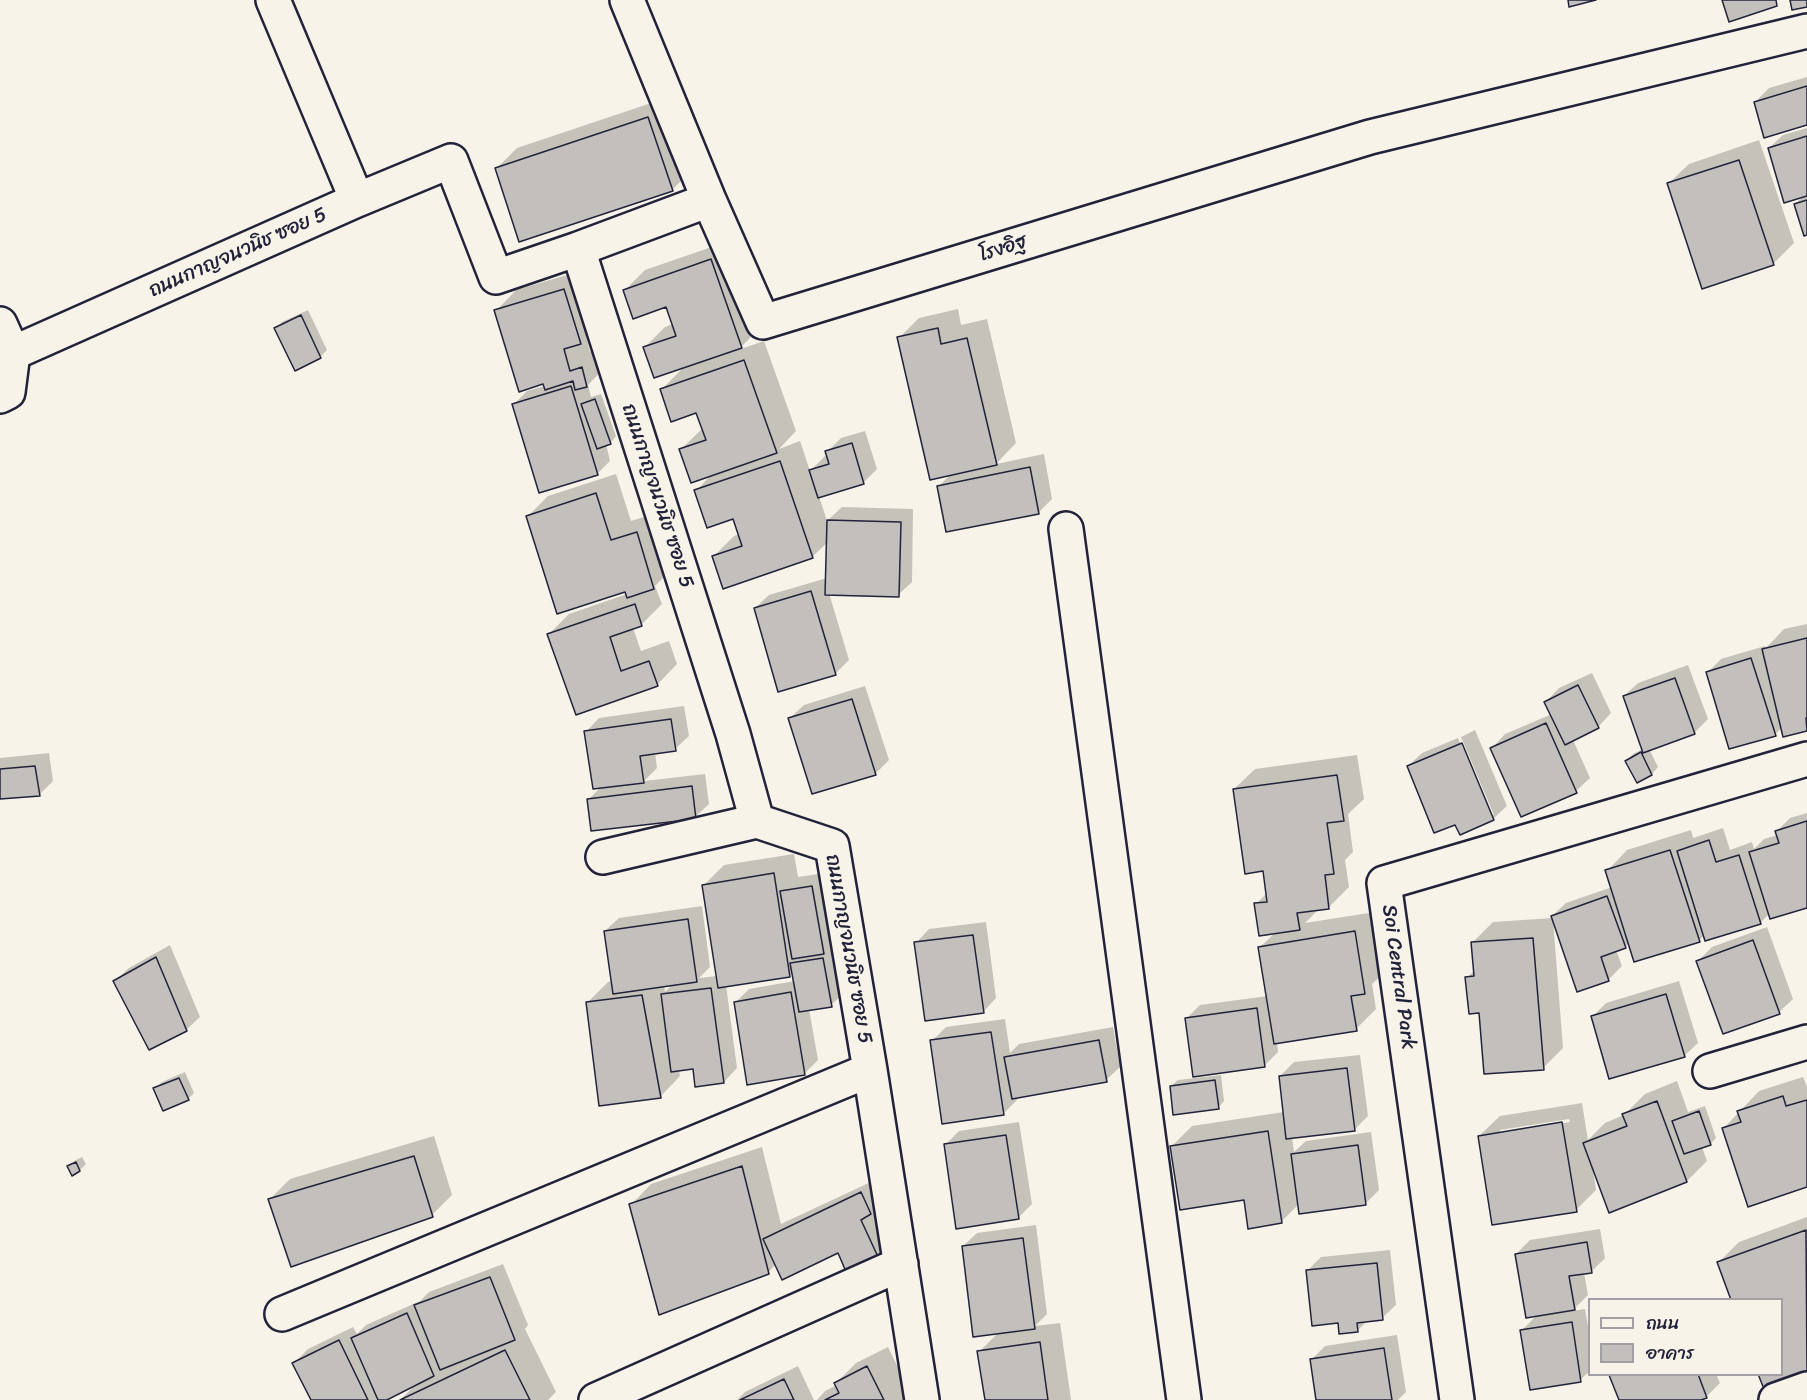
<!DOCTYPE html>
<html>
<head>
<meta charset="utf-8">
<style>
	body { margin:0 }
	#map { position:relative; width:1807px; height:1400px; overflow:hidden; background:#f7f3e8; font-family:Sriracha,"Playpen Sans Thai",sans-serif }
	canvas { display:block }
	.legend { position:absolute; left:1588px; top:1298px; width:195px; height:78px; box-sizing:border-box; background:#f7f3e8; border:2px solid #a29fa3; margin:0; padding:8px 10px; list-style:none; font-size:18px; color:#22223b }
	.legend li { display:flex; align-items:center; gap:12px; height:30px }
	.legend b { width:30px; border:2px solid #a29fa3 }
</style>
</head>
<body>
<div id="map">
<canvas width="1807" height="1400"></canvas>
<ul class="legend">
<li><b style="height:8px;background:#f7f3e8"></b>ถนน</li>
<li><b style="height:16px;background:#c2bfbd"></b>อาคาร</li>
</ul>
</div>
<script>
const ctx = document.querySelector('canvas').getContext('2d');
ctx.lineJoin = 'round';
function fill(path, color) { ctx.fillStyle = color; ctx.fill(path, 'evenodd'); }
function trace(path, color, width, dash) { ctx.strokeStyle = color; ctx.lineWidth = width; ctx.lineCap = dash ? 'butt' : 'round'; ctx.setLineDash(dash || []); ctx.stroke(path); }
function drawText(font, color, halo, rows, align = 'center') {
  ctx.font = font + ' Sriracha,"Playpen Sans Thai",sans-serif'; ctx.lineWidth = 6; ctx.setLineDash([]); ctx.textBaseline = 'middle'; ctx.strokeStyle = halo; ctx.fillStyle = color; for (const [text, x, y, turn = 0] of rows) {
    ctx.save(); ctx.translate(x, y); ctx.rotate((+turn || 0) * Math.PI / 180); ctx.textAlign = isNaN(turn) ? turn : align; if (halo) ctx.strokeText(text, 0, 0); ctx.fillText(text, 0, 0); ctx.restore();
  }
}
const shadow = new Path2D(`
	M1807 77V124L1755 102 1769 88Z
	M669 97 693 169 673 189 520 240 497 168 517 148Z
	M1807 128V234L1795 204 1804 196 1769 148 1783 135Z
	M1759 140 1794 243 1773 264 1668 184 1689 164Z
	M732 240 762 326 738 350 764 341 796 431 779 449 800 441 810 471 825 456 828 455 827 452 841 438 865 431 877 469 863 483 819 496 827 521 842 507 913 509 912 582 898 595 829 593 849 660 836 673 779 690 755 608 769 595 827 578 828 542 812 557 714 556 734 536 740 534 734 517 696 491 712 474 681 449 703 428 697 411 661 390 685 366 645 347 665 327 673 324 667 306 625 290 645 270Z
	M584 270 600 322 586 337 590 352 602 348 607 365 588 385 591 397 601 394 616 436 610 443 606 444 610 461 597 474 514 404 527 391 545 386 496 311 516 290Z
	M958 309 961 325 987 319 1016 443 996 464 1044 454 1052 499 1039 512 948 530 939 486 951 474 899 338 919 318Z
	M308 310 327 350 320 357 276 329 282 322Z
	M616 474 631 521 657 513 674 567 655 586 662 604 641 625 633 628 641 651 669 641 677 664 657 685 577 713 549 634 569 614 627 594 626 590 528 516 548 496Z
	M1807 624V730L1784 735 1782 727 1775 735 1708 672 1721 659 1765 646 1766 648 1784 629Z
	M1688 665 1708 719 1694 733 1649 749 1658 767 1652 774 1637 781 1627 761 1633 754 1643 749 1624 696 1638 683Z
	M1592 673 1611 713 1598 727 1573 740 1590 778 1576 791 1492 748 1505 734 1552 714 1546 702 1559 688Z
	M865 686 889 760 875 774 790 718 804 705Z
	M684 706 689 736 675 749 655 752 657 768 644 781 705 774 709 804 695 817 589 799 601 787 586 732 599 718Z
	M1475 730 1507 806 1493 819 1456 823 1408 766 1422 753 1458 738 1490 815H1494L1461 737Z
	M49 753 53 781 39 795 0 797V758Z
	M1357 755 1364 799 1348 814 1353 852 1345 860 1349 887 1329 907 1320 908 1305 923 1375 912 1385 972 1372 984 1376 1009 1356 1029 1277 1042 1278 1052 1264 1066 1186 1019 1200 1005 1268 996 1260 947 1275 933 1256 904 1268 892 1264 869 1234 789 1255 769Z
	M1807 813V906L1770 913 1760 923 1705 935 1699 940 1629 943 1625 947 1616 950 1622 966 1608 980 1553 920 1563 1048 1543 1068 1480 1012 1467 978 1475 970 1472 943 1493 922 1553 918 1552 916 1566 903 1612 887 1607 871 1627 850 1691 830 1693 838 1723 828 1730 850 1752 842 1754 849 1764 839 1778 835 1777 831 1790 818Z
	M794 854 798 877 825 873 837 939 830 946 836 945 845 992 831 1005 809 1009 818 1060 804 1074 736 1002 749 989 795 981 793 972 789 976 726 985 737 1068 724 1082 694 1068 679 1070 680 1076 660 1097 588 1002 608 982 613 981 605 931 619 918 702 906 710 967 699 978 717 976 704 885 724 865ZM673 984 665 992 664 985Z
	M986 922 996 998 983 1012 916 943 929 929Z
	M1767 927 1793 999 1779 1012 1698 961 1712 947Z
	M170 945 200 1017 186 1030 115 981 129 968Z
	M1679 981 1698 1043 1684 1056 1593 1016 1606 1003Z
	M1005 1019 1010 1053 1019 1044 1113 1027 1120 1067 1106 1080 1016 1096 1017 1100 1003 1114 932 1041 946 1027Z
	M1360 1055 1368 1116 1354 1130 1292 1137 1294 1152 1306 1141 1371 1132 1379 1190 1365 1204H1299L1281 1222 1245 1198 1172 1146 1192 1126 1284 1112 1280 1076 1294 1062Z
	M185 1072 194 1093 188 1099 155 1088 162 1082Z
	M1221 1075 1224 1101 1218 1108 1171 1086 1178 1080Z
	M1803 1077 1807 1087V1185L1724 1128 1759 1091Z
	M1677 1081 1688 1112 1705 1106 1716 1138 1710 1144 1702 1147 1707 1161 1687 1181 1594 1169 1593 1170 1596 1190 1576 1210 1479 1136 1500 1116 1582 1103 1588 1140 1605 1123 1624 1115 1645 1094ZM1569 1119 1570 1122 1500 1133V1130Z
	M1019 1122 1032 1204 1018 1218 945 1145 959 1131Z
	M434 1136 452 1195 432 1215 269 1200 290 1179Z
	M762 1147 781 1224 875 1180 884 1200 875 1208 892 1244 878 1257 838 1251 776 1264 768 1273 631 1205 651 1184Z
	M82 1157 86 1164 80 1170 69 1166 76 1160Z
	M1807 1217V1371L1764 1387 1782 1374V1300L1719 1262 1739 1242Z
	M1036 1225 1047 1314 1035 1326 1060 1323 1071 1400H986L979 1352 999 1332 963 1246 977 1233Z
	M1600 1229 1605 1258 1591 1272 1584 1273 1588 1295 1572 1311 1585 1309 1590 1338V1371L1580 1380 1522 1330 1537 1315 1516 1254 1530 1240Z
	M1390 1250 1396 1305 1382 1318 1368 1320 1357 1331 1339 1322 1307 1271 1321 1257Z
	M503 1264 528 1325 525 1329 556 1392 548 1400H400L415 1385 386 1398 387 1400H312L294 1363 308 1349 353 1327 357 1334 366 1325 420 1301 429 1292Z
	M1397 1335 1406 1392 1398 1400H1318L1312 1359 1325 1346Z
	M888 1347 910 1392 903 1400H817L825 1391 837 1385 836 1383 856 1363Z
	M798 1366 814 1400H737L745 1392Z
	M1612 1374H1716L1720 1383 1706 1397 1697 1400H1620Z`);
const building = new Path2D(`
	M1568 0H1596L1569 7Z
	M1722 0H1776L1777 6 1729 22Z
	M1790 0H1807V7L1792 10Z
	M1807 86V125L1764 138 1754 102Z
	M648 117 673 191 519 242 495 168Z
	M1807 136V196L1784 203 1768 148Z
	M1739 160 1774 265 1702 289 1667 183Z
	M1807 200V235L1804 236 1794 204Z
	M711 259 742 348 654 378 643 347 676 336 666 307 633 319 623 290Z
	M564 289 581 344 564 349 570 371 582 367 587 387 575 390 573 381 545 390 543 384 519 392 494 310Z
	M301 315 321 358 295 371 274 328Z
	M938 328 941 344 967 338 997 465 930 480 897 337Z
	M744 360 777 453 691 483 679 449 706 440 696 413 671 422 660 389Z
	M571 386 598 475 539 493 512 404Z
	M595 399 611 444 597 449 581 404Z
	M852 443 864 484 818 498 809 470 829 464 825 451Z
	M780 461 813 558 723 589 712 556 742 546 733 519 707 528 694 490Z
	M1030 467 1039 514 946 532 937 486Z
	M596 493 611 540 637 532 654 589 627 598 625 592 557 614 526 516Z
	M827 520 901 522 899 597 825 595Z
	M811 591 836 675 778 692 754 608Z
	M635 604 642 626 610 637 621 671 649 661 658 686 576 715 547 634Z
	M1807 638V718H1806L1807 731 1783 737 1762 649Z
	M1751 658 1776 736 1729 749 1706 672Z
	M1675 678 1695 734 1643 753 1623 696Z
	M1578 685 1599 728 1565 745 1544 702Z
	M852 699 876 775 812 794 788 718Z
	M671 719 676 751 640 756 644 783 593 789 584 731Z
	M1546 723 1577 793 1521 817 1490 748Z
	M1462 743 1494 820 1460 835 1455 825 1434 833 1407 766Z
	M1641 752 1652 775 1637 783 1625 761Z
	M35 766 40 796 0 799V769Z
	M1337 775 1344 821 1327 823 1334 874 1325 875 1329 909 1297 913 1300 930 1259 936 1254 903 1267 902 1263 871 1245 874 1233 789Z
	M692 786 696 819 591 831 587 799Z
	M1807 821V908L1770 919 1749 852 1779 843 1775 831Z
	M1709 840 1716 862 1739 855 1761 924 1705 941 1677 851Z
	M1670 850 1700 942 1634 962 1605 870Z
	M774 873 790 977 718 988 702 885Z
	M812 886 824 954 792 959 780 891Z
	M1607 896 1626 948 1601 957 1609 981 1577 992 1551 916Z
	M688 919 697 982 613 994 604 931Z
	M1355 931 1365 994 1351 996 1357 1031 1274 1044 1258 947Z
	M973 935 984 1013 925 1021 914 942Z
	M1533 938 1544 1070 1484 1074 1479 1013 1469 1014 1465 977 1474 976 1471 942Z
	M1753 940 1780 1014 1723 1034 1696 961Z
	M156 957 187 1031 149 1050 113 981Z
	M823 958 832 1007 799 1012 790 963Z
	M711 988 724 1083 695 1087 693 1069 671 1072 661 994Z
	M791 992 805 1075 747 1085 734 1002Z
	M1666 994 1685 1057 1609 1079 1591 1016Z
	M642 995 661 1098 599 1106 586 1002Z
	M1257 1008 1265 1067 1193 1077 1185 1018Z
	M991 1032 1004 1115 942 1124 930 1040Z
	M1099 1040 1107 1082 1012 1099 1004 1057Z
	M1347 1068 1355 1131 1286 1139 1279 1076Z
	M179 1078 189 1100 163 1111 153 1088Z
	M1215 1080 1219 1109 1173 1115 1170 1086Z
	M1783 1096 1786 1106 1807 1100V1187L1748 1207 1722 1128 1741 1122 1737 1111Z
	M1657 1101 1687 1182 1609 1213 1583 1143 1627 1126 1622 1114Z
	M1699 1111 1711 1145 1684 1154 1672 1121Z
	M1562 1122 1577 1212 1492 1225 1478 1136Z
	M1268 1131 1282 1223 1248 1229 1244 1200 1180 1210 1170 1146Z
	M1006 1135 1019 1219 956 1229 944 1144Z
	M1358 1145 1366 1205 1299 1214 1291 1154Z
	M414 1156 433 1217 291 1267 268 1199Z
	M76 1162 80 1171 72 1176 67 1166Z
	M742 1166 769 1274 659 1315 629 1204Z
	M861 1192 871 1214 861 1220 879 1259 847 1274 838 1253 782 1280 763 1239Z
	M1806 1230 1807 1373 1764 1389 1758 1374H1782V1300H1731L1717 1262Z
	M1023 1238 1035 1329 973 1337 962 1246Z
	M1587 1242 1592 1273 1569 1276 1575 1310 1526 1318 1515 1254Z
	M1377 1263 1383 1320 1357 1323 1358 1332 1339 1334 1338 1323 1312 1326 1306 1270Z
	M490 1277 515 1340 440 1370 414 1305Z
	M407 1313 434 1376 387 1400H378L351 1338Z
	M1572 1322 1581 1382 1530 1390 1520 1330Z
	M339 1340 368 1400H311L292 1363Z
	M1040 1342 1048 1400H985L977 1351Z
	M1384 1348 1392 1400H1316L1310 1359Z
	M505 1350 530 1400H400Z
	M867 1366 884 1400H825L839 1393 834 1383Z
	M1611 1374H1698L1707 1398 1701 1400H1619L1609 1375Z
	M784 1379 794 1400H740Z`);
const street = new Path2D(`
	M273 0 357 200
	M709 200 763 322 1370 137 1807 31
	M578 249 709 200 627 0
	M0 324 13 353 357 200 451 161 496 277 578 249 733 734 757 821 832 846 870 1070 922 1400
	M0 396 8 392 13 353
	M1066 529 1184 1400
	M603 857 757 821
	M1710 1071 1807 1042
	M282 1314 870 1070
	M596 1400 901 1264
	M1457 1400 1384 883 1807 759
	M1776 1400 1807 1389`);
const streetNames = [
	["โรงอิฐ",1003,249,-17],
	["ถนนกาญจนวนิช ซอย 5",238,253,-24],
	["ถนนกาญจนวนิช ซอย 5",657,496,72],
	["ถนนกาญจนวนิช ซอย 5",848,949,80],
	["Soi Central Park",1398,977,82]
];
fill(shadow, '#0003');
fill(building, '#c2bfbd');
trace(building, '#22223b', 1.5);
trace(street, '#22223b', 38);
trace(street, '#f7f3e8', 33);
drawText('20px', '#22223b', '#f7f3e8', streetNames);
</script>
</body>
</html>
